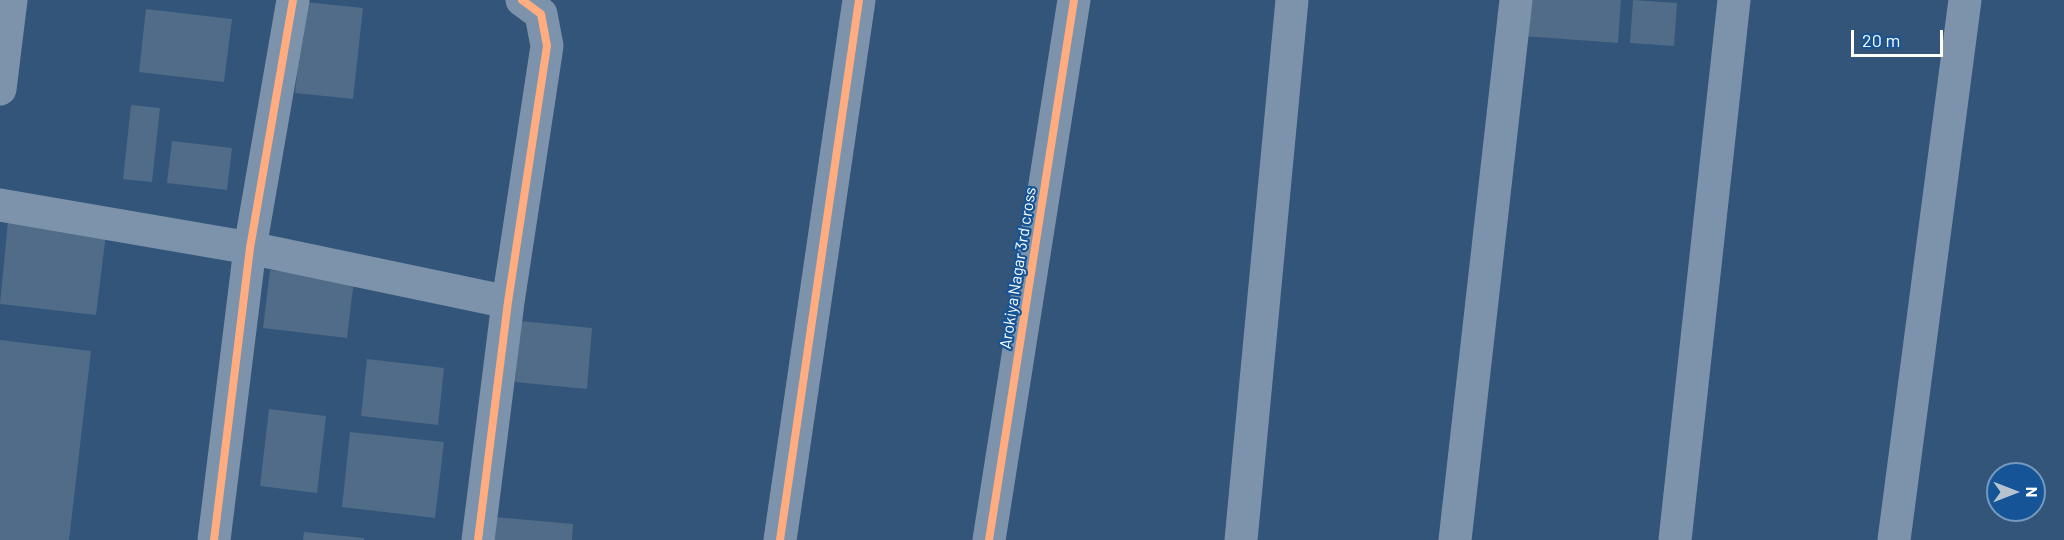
<!DOCTYPE html>
<html>
<head>
<meta charset="utf-8">
<style>
	body { margin:0 }
	#map { position:relative; width:2064px; height:540px; overflow:hidden; background:#325579; font-family:Barlow,sans-serif }
	canvas { display:block }
	.north { position:absolute; left:1986px; top:462px; width:60px; height:60px; box-sizing:border-box; background:#155496; border:2px solid #7398c0; border-radius:50%; rotate:90deg; font-size:16px; font-weight:700; line-height:24px; text-align:center; color:#fff }
	.north::after { content:''; display:block; margin:auto; width:21px; height:27px; background:#b7c4d0; clip-path:polygon(50% 0,100% 100%,50% 72%,0 100%) }
	.scale { position:absolute; left:1851px; top:30px; width:92px; height:27px; box-sizing:border-box; border:3px solid #fff; border-top:0; padding-left:8px; font-size:18px; line-height:21px; white-space:nowrap; color:#fff; -webkit-text-stroke:4px #155496; paint-order:stroke }
</style>
</head>
<body>
<div id="map">
<canvas width="2064" height="540"></canvas>
<div class="north">N</div>
<div class="scale">20 m</div>
</div>
<script>
const ctx = document.querySelector('canvas').getContext('2d');
ctx.lineJoin = 'round';
function fill(path, color) { ctx.fillStyle = color; ctx.fill(path, 'evenodd'); }
function trace(path, color, width, dash) { ctx.strokeStyle = color; ctx.lineWidth = width; ctx.lineCap = dash ? 'butt' : 'round'; ctx.setLineDash(dash || []); ctx.stroke(path); }
function drawText(font, color, halo, rows, align = 'center') {
  ctx.font = font + ' Barlow,sans-serif'; ctx.lineWidth = 4.5; ctx.setLineDash([]); ctx.textBaseline = 'middle'; ctx.strokeStyle = halo; ctx.fillStyle = color; for (const [text, x, y, turn = 0] of rows) {
    ctx.save(); ctx.translate(x, y); ctx.rotate((+turn || 0) * Math.PI / 180); ctx.textAlign = isNaN(turn) ? turn : align; if (halo) ctx.strokeText(text, 0, 0); ctx.fillText(text, 0, 0); ctx.restore();
  }
}
const building = new Path2D(`
	M1526 0H1621L1618 43 1523 36Z
	M1633 0 1677 3 1674 46 1630 43Z
	M305 2 363 8 353 99 295 93Z
	M146 9 232 19 224 82 139 72Z
	M131 105 160 108 152 182 123 179Z
	M172 141 232 148 227 190 167 183Z
	M8 221 106 234 96 315 0 304Z
	M270 270 354 280 347 338 263 328Z
	M520 321 592 328 587 389 515 382Z
	M0 340 91 351 69 540H0Z
	M367 359 444 368 438 425 361 416Z
	M269 409 326 416 317 493 260 486Z
	M350 432 444 442 435 518 342 507Z
	M495 517 573 524 572 540H493Z
	M304 532 364 538V540H303Z`);
const street = new Path2D(`
	M0 89 11 0
	M0 205 250 248 508 302
	M214 540 250 248 293 0
	M478 540 508 302 547 46 541 14 522 0
	M780 540 859 0
	M989 540 1074 0
	M1241 540 1292 0
	M1455 540 1516 0
	M1675 540 1734 0
	M1894 540 1965 0`);
const cycleway = new Path2D(`
	M214 540 250 248 293 0
	M478 540 508 302 547 46 541 14 522 0
	M780 540 859 0
	M989 540 1074 0`);
const streetNames = [
	["Arokiya Nagar 3rd cross",1018,268,-81]
];
fill(building, '#506c88');
trace(street, '#7c93ab', 33);
trace(cycleway, '#ffac80', 8);
drawText('16px', '#fff', '#155496', streetNames);
</script>
</body>
</html>
